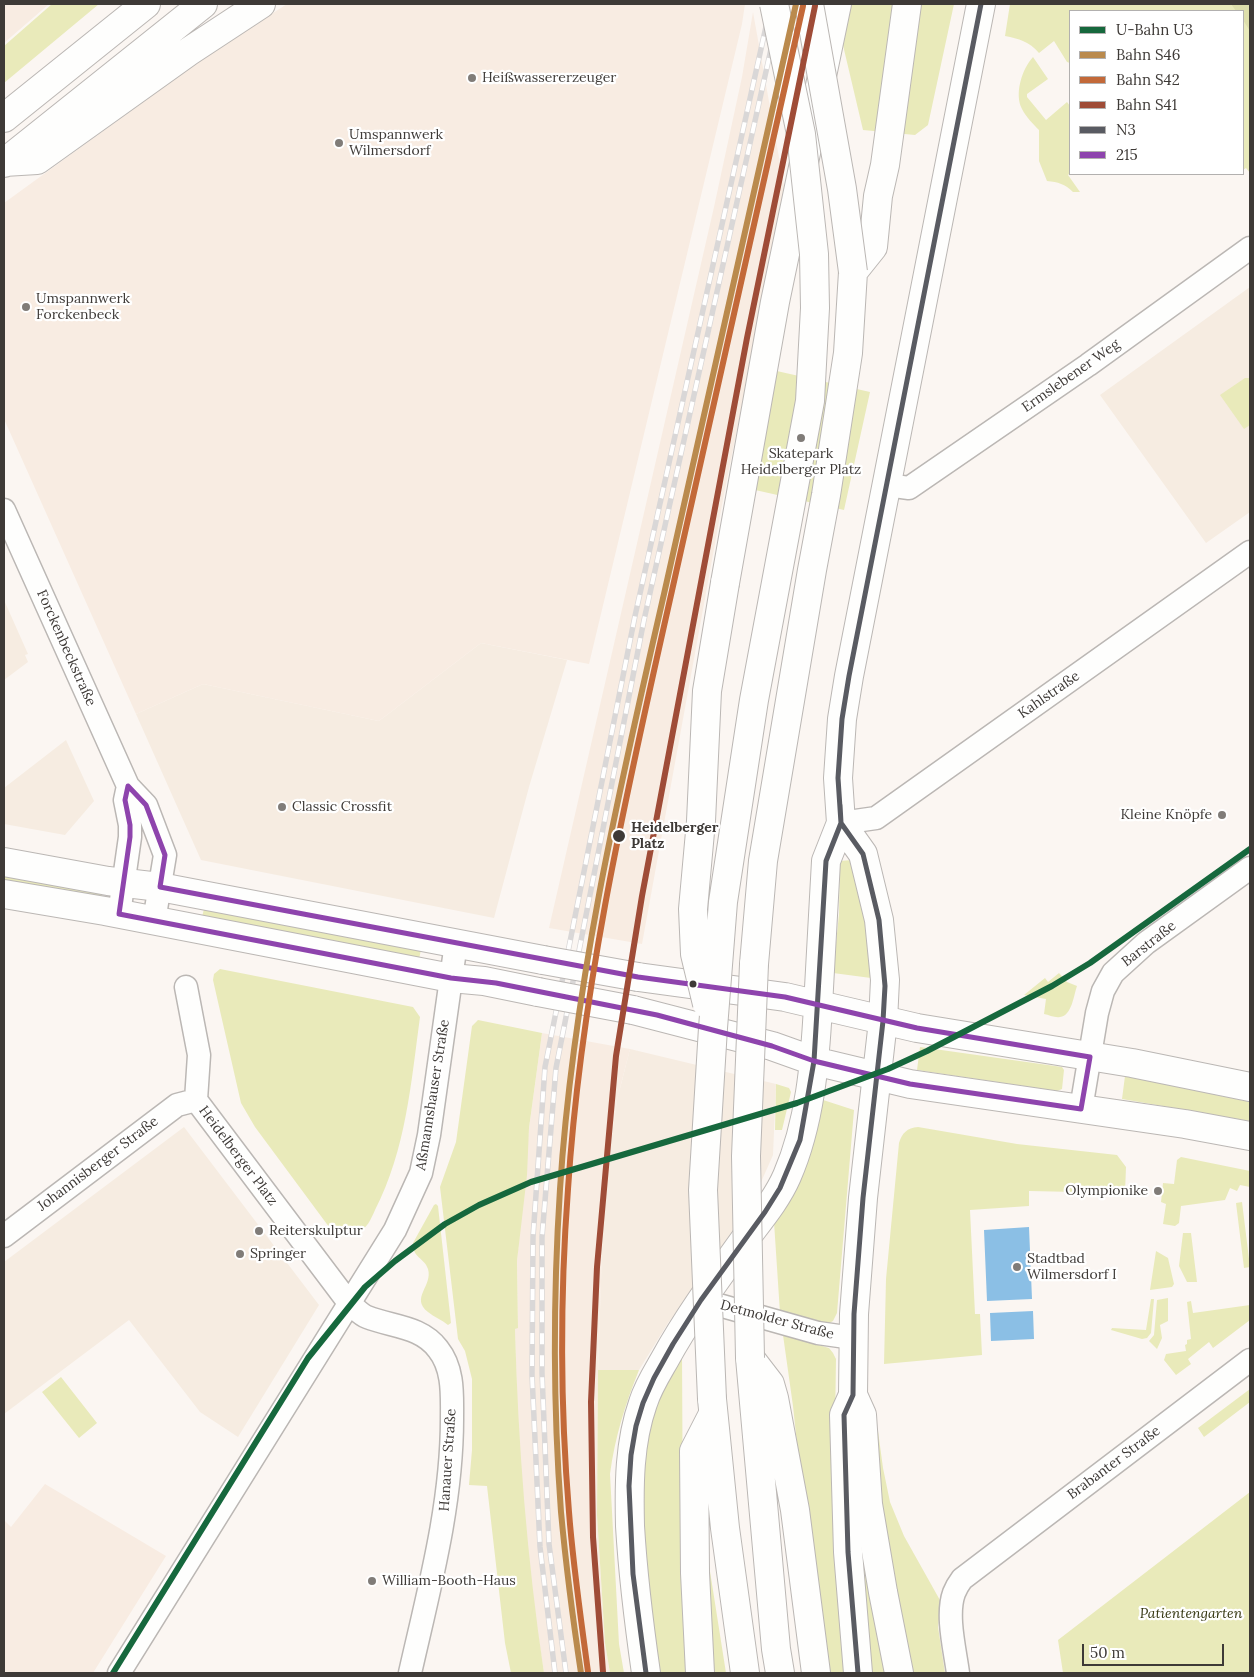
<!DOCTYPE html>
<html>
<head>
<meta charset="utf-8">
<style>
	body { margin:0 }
	#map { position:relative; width:1254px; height:1677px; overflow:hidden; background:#fbf6f2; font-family:Lora,serif }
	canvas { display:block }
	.frame { position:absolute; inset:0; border:5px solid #3e3a37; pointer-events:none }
	.legend { position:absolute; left:1069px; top:10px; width:175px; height:165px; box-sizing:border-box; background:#fff; border:1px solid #b2b0af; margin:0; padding:6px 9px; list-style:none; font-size:15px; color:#3e3a37 }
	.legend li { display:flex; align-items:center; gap:10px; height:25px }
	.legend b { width:25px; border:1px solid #b2b0af }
	.scale { position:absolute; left:1082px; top:1644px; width:142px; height:22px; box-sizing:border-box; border:2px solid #3e3a37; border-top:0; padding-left:6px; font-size:15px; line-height:18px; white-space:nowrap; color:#3e3a37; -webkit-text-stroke:4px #fff; paint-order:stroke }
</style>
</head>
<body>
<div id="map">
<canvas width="1254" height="1677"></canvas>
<div class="frame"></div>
<ul class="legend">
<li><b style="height:6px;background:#16683d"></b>U-Bahn U3</li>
<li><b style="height:6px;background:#ba8a4d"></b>Bahn S46</li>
<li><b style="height:6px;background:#c36939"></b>Bahn S42</li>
<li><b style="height:6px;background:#9f4c37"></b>Bahn S41</li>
<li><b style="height:6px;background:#595b62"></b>N3</li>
<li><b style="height:6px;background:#8e44ad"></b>215</li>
</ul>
<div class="scale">50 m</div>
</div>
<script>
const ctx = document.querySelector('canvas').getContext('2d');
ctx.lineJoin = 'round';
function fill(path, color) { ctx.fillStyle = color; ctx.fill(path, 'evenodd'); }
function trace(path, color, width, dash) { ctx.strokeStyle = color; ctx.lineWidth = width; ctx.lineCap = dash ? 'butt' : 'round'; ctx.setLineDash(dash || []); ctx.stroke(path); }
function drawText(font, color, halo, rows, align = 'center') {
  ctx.font = font + ' Lora,serif'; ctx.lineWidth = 4.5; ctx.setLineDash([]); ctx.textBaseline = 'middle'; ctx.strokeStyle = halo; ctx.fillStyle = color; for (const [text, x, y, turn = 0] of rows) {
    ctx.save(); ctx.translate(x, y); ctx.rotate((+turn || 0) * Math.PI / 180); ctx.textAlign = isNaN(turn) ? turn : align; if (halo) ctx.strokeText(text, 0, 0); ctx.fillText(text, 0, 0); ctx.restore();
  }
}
const commercial = new Path2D(`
	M1250 287V512L1206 543 1100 395Z
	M4 600 28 654 25 655 28 662 4 680Z
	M481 643 567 660 529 787 494 918 201 860 136 714 203 684 379 721Z
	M66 740 94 801 65 835 4 824V788Z
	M630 1049 776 1084 773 1155 758 1189 723 1250 668 1323 639 1370H598L604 1191 617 1100Z
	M184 1127 319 1305 238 1437 200 1412 129 1320 4 1414V1262Z`);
const built = new Path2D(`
	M4 4H49L4 43Z
	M287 4H745L742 24 589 664 481 643 379 721 203 684 136 714 4 419V203L208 55Z
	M753 12 785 191 724 494 642 944 549 928 714 207 742 77Z
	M542 1033 630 1049 617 1100 604 1191 598 1370 597 1515 605 1643 610 1673H544L532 1596 522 1487 517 1403 515 1329 518 1327 517 1261 529 1128Z
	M45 1484 166 1556 93 1673H4V1520L11 1527Z`);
const green = new Path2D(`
	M52 4H99L4 83V46Z
	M851 4H954L928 125 915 135 863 130 842 41Z
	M1010 4H1250V173L1246 168 1243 170V11H1070V63L1067 62 1054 41 1039 53C1029 41 1019 39 1005 36Z
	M1033 57 1048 79 1027 94V97L1046 120 1067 102 1070 106V173L1068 175 1080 192H1073C1065 184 1058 182 1047 181L1039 161V130C1033 124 1026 117 1022 109 1014 94 1022 69 1033 57Z
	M759 367 870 392 844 510 733 485Z
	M1245 378H1250V425L1244 429 1220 395Z
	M852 860 869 938 871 978 833 973 839 914 840 861Z
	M4 872 103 894 100 898 4 881Z
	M204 909 421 950 419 959 202 917Z
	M220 969 413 1007 420 1017C411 1083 406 1150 375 1210 371 1219 367 1229 357 1233 349 1238 340 1235 332 1231L255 1127 241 1103 213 980 214 974Z
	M1059 973 1067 982 1077 986C1074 994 1072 1016 1060 1017 1055 1018 1049 1015 1044 1014L1046 999 1024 995 1045 978 1048 982Z
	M478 1020 542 1033 529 1128 527 1175 517 1261 518 1328 515 1329C518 1444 527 1559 544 1673H511L505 1643 487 1486 469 1485 472 1450V1379L465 1351 458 1339 440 1187 456 1142 472 1026Z
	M920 1047 1062 1067 1064 1070 1062 1089 1057 1091 917 1070Z
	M1125 1076 1250 1102V1121L1122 1099Z
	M776 1084 789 1088 791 1092 782 1130H775Z
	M817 1098 854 1110 837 1313 833 1321 827 1324 780 1313 774 1222Z
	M918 1127 1017 1144 1117 1155 1126 1167 1125 1193 1029 1191V1206L970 1210 975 1314H980L982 1355 884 1364 886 1279 899 1143C902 1133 907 1128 918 1127Z
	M1181 1157 1250 1171V1187L1240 1185 1237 1191 1230 1188 1225 1200 1181 1206 1179 1223 1175 1226 1163 1224 1166 1204 1161 1202 1163 1183 1174 1184 1177 1160Z
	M1242 1202 1250 1267 1244 1268 1236 1203Z
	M436 1204 438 1206 451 1323 448 1325C442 1320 434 1317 428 1312 410 1298 433 1286 428 1269 424 1257 413 1259 413 1243L434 1205Z
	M1183 1233H1191L1197 1282H1187L1179 1266Z
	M1156 1251 1168 1258 1174 1284 1172 1287 1150 1290Z
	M1168 1298V1321L1160 1325 1162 1338 1157 1349 1149 1341 1154 1335 1157 1300Z
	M1151 1299H1154L1151 1333 1147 1338 1142 1339 1111 1330 1112 1328 1146 1330Z
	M1191 1301 1193 1313 1250 1305V1320L1213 1348 1209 1342 1188 1359 1191 1364 1176 1375 1164 1360 1166 1354 1186 1351 1185 1345 1187 1344V1340L1191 1339 1187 1302Z
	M783 1335 829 1348 833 1353 836 1359 835 1425 847 1673H827L805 1520 793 1406Z
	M682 1354 683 1545 689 1673H655L646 1611 640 1475 646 1426 661 1390Z
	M598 1370H639C625 1405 615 1437 610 1474L619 1644 624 1673H610L605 1643 597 1515Z
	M61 1377 97 1423 79 1438 42 1392Z
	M1250 1389V1402L1204 1437 1198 1428Z
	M878 1431 883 1468 890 1502 904 1536 941 1602 938 1627 945 1673H909L889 1573 871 1432Z
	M1250 1492V1673H1063L1058 1640Z
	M864 1546 889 1673H868L856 1548Z
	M706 1565H709L726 1673H711Z`);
const forest = new Path2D(`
	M1231 4H1250V31L1243 20V11H1236Z`);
const water = new Path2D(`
	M1029 1227 1032 1299 987 1301 984 1230Z
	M1033 1311 1034 1339 991 1341 990 1313Z`);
const minor = new Path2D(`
	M887 485 909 488 1088 365 1250 248
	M4 510 128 786 146 805 165 855 154 921
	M841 823 876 818 1250 552
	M119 914 130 837V825L125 800 128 786
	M186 987 199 1055 196 1100 349 1303C355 1308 361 1315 367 1317 392 1327 421 1326 438 1349 454 1369 452 1395 452 1419 452 1505 429 1589 410 1673
	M1081 1109 1097 1013 1103 991 1113 973 1146 943 1250 868
	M4 1236 177 1105 196 1100
	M701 1300 818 1333 853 1338
	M119 1673 395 1230 421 1173 429 1135 456 943
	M958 1673C955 1650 946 1615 954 1593 956 1588 959 1583 962 1579L1250 1360`);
const tertiary = new Path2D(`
	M841 823 863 854 879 920 885 980 883 1021
	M818 1006 826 861 841 823 838 778 842 719 849 676 981 4`);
const secondary = new Path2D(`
	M4 862 108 881 160 887 543 960
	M4 894 105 911 451 978 484 981 538 992
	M638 977 785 997 917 1028 1132 1063 1250 1087
	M633 1010 772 1046 814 1061 910 1084 1185 1124 1250 1136
	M646 1673C639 1624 633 1576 630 1526 629 1485 629 1443 643 1403 648 1387 657 1373 665 1359 688 1317 717 1278 745 1239 760 1219 777 1199 787 1176 810 1123 815 1063 818 1006
	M858 1673 848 1552 844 1415 853 1395 854 1314 863 1198 883 1021`);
const motorway = new Path2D(`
	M4 118 146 4
	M4 162 37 160 188 52 261 4
	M4 163 203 4
	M725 583 775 302 837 4
	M754 964 763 861 812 570 826 495 848 353 853 272 873 247 878 196 885 165 907 4
	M750 1358 770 1384 774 1398 795 1510 816 1673
	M750 1358 776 1649 780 1673
	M853 1395 862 1415 868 1504 883 1592 899 1673
	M712 1399 725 1528 745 1673
	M700 1673 695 1573 694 1451 713 1414`);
const rail = new Path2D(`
	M555 1673 540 1547 532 1375 533 1237 545 1067 635 616 771 4
	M566 1673 549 1544 542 1373V1237L556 1068 644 620 781 4`);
const secondaryBridge = new Path2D(`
	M543 960 638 977
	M538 992 633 1010`);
const motorwayBridge = new Path2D(`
	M809 4 842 189 853 272
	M707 1004 695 954 693 909 701 821 707 691 725 583
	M750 1358 746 1156 754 964
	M712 1399 703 1190 713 1028 723 902 754 700 810 401 815 308 814 254 801 134 774 4`);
const bus1 = new Path2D(`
	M840 805 841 823 863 854 879 920 885 986 883 1021 863 1198 854 1314 853 1395 844 1415 848 1552 858 1673
	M646 1673 633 1574 629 1486 631 1455 636 1426 643 1403 654 1378 673 1344 701 1300 765 1212 780 1188 800 1140 814 1061 826 861 841 823 838 778 842 719 849 676 981 4`);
const bus2 = new Path2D(`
	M128 786 146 805 165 855 160 887 638 977 785 997 917 1028 1090 1057 1081 1109 910 1084 814 1061 772 1046 657 1015 496 983 451 978 119 914 130 837V825L125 800Z`);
const rail1 = new Path2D(`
	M581 1673C573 1620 566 1566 561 1512 553 1405 553 1297 560 1189 573 988 619 790 664 594 708 397 752 201 796 4`);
const rail2 = new Path2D(`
	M588 1672C581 1619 573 1565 569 1512 560 1404 560 1296 568 1189 581 988 627 791 671 595 715 398 760 202 803 6`);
const rail3 = new Path2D(`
	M603 1672 593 1537 591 1402 597 1267 616 1056 642 896 747 338 815 6`);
const metro1 = new Path2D(`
	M113 1673 308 1358 365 1287 395 1261 445 1224 479 1205 531 1182 797 1103 888 1069 927 1051 1052 986 1090 963 1250 849`);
const markers = [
	[472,78,5,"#807c78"],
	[339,143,5,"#807c78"],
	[26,307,5,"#807c78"],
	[801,438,5,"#807c78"],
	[282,807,5,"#807c78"],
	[1222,815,5,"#807c78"],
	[619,836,7,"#3e3a37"],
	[693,984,4.5,"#3e3a37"],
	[1158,1191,5,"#807c78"],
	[259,1231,5,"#807c78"],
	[240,1254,5,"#807c78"],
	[1017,1267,5,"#807c78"],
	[372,1581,5,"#807c78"]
];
const poiNames = [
	["Heißwassererzeuger",482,78],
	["Umspannwerk",349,135],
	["Wilmersdorf",349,151],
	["Umspannwerk",36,299],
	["Forckenbeck",36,315],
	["Skatepark",801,454,"center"],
	["Heidelberger Platz",801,470,"center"],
	["Classic Crossfit",292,807],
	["Kleine Knöpfe",1212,815,"right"],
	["Olympionike",1148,1191,"right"],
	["Reiterskulptur",269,1231],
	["Springer",250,1254],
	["Stadtbad",1027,1259],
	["Wilmersdorf I",1027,1275],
	["William-Booth-Haus",382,1581]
];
const streetNames = [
	["Ermslebener Weg",1071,376,-35],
	["Forckenbeckstraße",66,648,66],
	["Kahlstraße",1049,695,-35],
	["Barstraße",1149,944,-38],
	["Aßmannshauser Straße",433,1095,-81],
	["Heidelberger Platz",238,1156,53],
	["Johannisberger Straße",98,1164,-37],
	["Detmolder Straße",777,1320,15],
	["Hanauer Straße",448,1460,-86],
	["Brabanter Straße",1114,1463,-37]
];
const stopNames = [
	["Heidelberger",631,828],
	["Platz",631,844]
];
const parkNames = [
	["Patientengarten",1191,1614]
];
fill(commercial, '#f6ece1');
fill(built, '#f8ece2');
fill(green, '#e9eaba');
fill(forest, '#dddeab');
fill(water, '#8bbfe5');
trace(minor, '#bbb7b4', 25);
trace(tertiary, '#bbb7b4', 30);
trace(secondary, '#bbb7b4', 30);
trace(motorway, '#bbb7b4', 30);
trace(minor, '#fefefd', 22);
trace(tertiary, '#fefefd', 28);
trace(secondary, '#fefefd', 28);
trace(motorway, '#fefefd', 28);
trace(rail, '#d9d7d7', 5.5);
trace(rail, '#fff', 4, [11]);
trace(secondaryBridge, '#bbb7b4', 30, []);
trace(motorwayBridge, '#bbb7b4', 30, []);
trace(secondaryBridge, '#fefefd', 28);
trace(motorwayBridge, '#fefefd', 28);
trace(bus1, '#595b62', 5);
trace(bus2, '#8e44ad', 5);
trace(rail1, '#ba8a4d', 6);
trace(rail2, '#c36939', 6);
trace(rail3, '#9f4c37', 6);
trace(metro1, '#16683d', 6);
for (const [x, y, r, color] of markers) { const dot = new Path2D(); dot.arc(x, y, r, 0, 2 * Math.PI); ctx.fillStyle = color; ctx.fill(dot); trace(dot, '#fff', 2); }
drawText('14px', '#3e3a37', '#fff', poiNames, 'left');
drawText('14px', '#3e3a37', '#fff', streetNames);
drawText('bold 14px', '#3e3a37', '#fff', stopNames, 'left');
drawText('italic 14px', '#343610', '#fff', parkNames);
</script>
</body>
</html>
